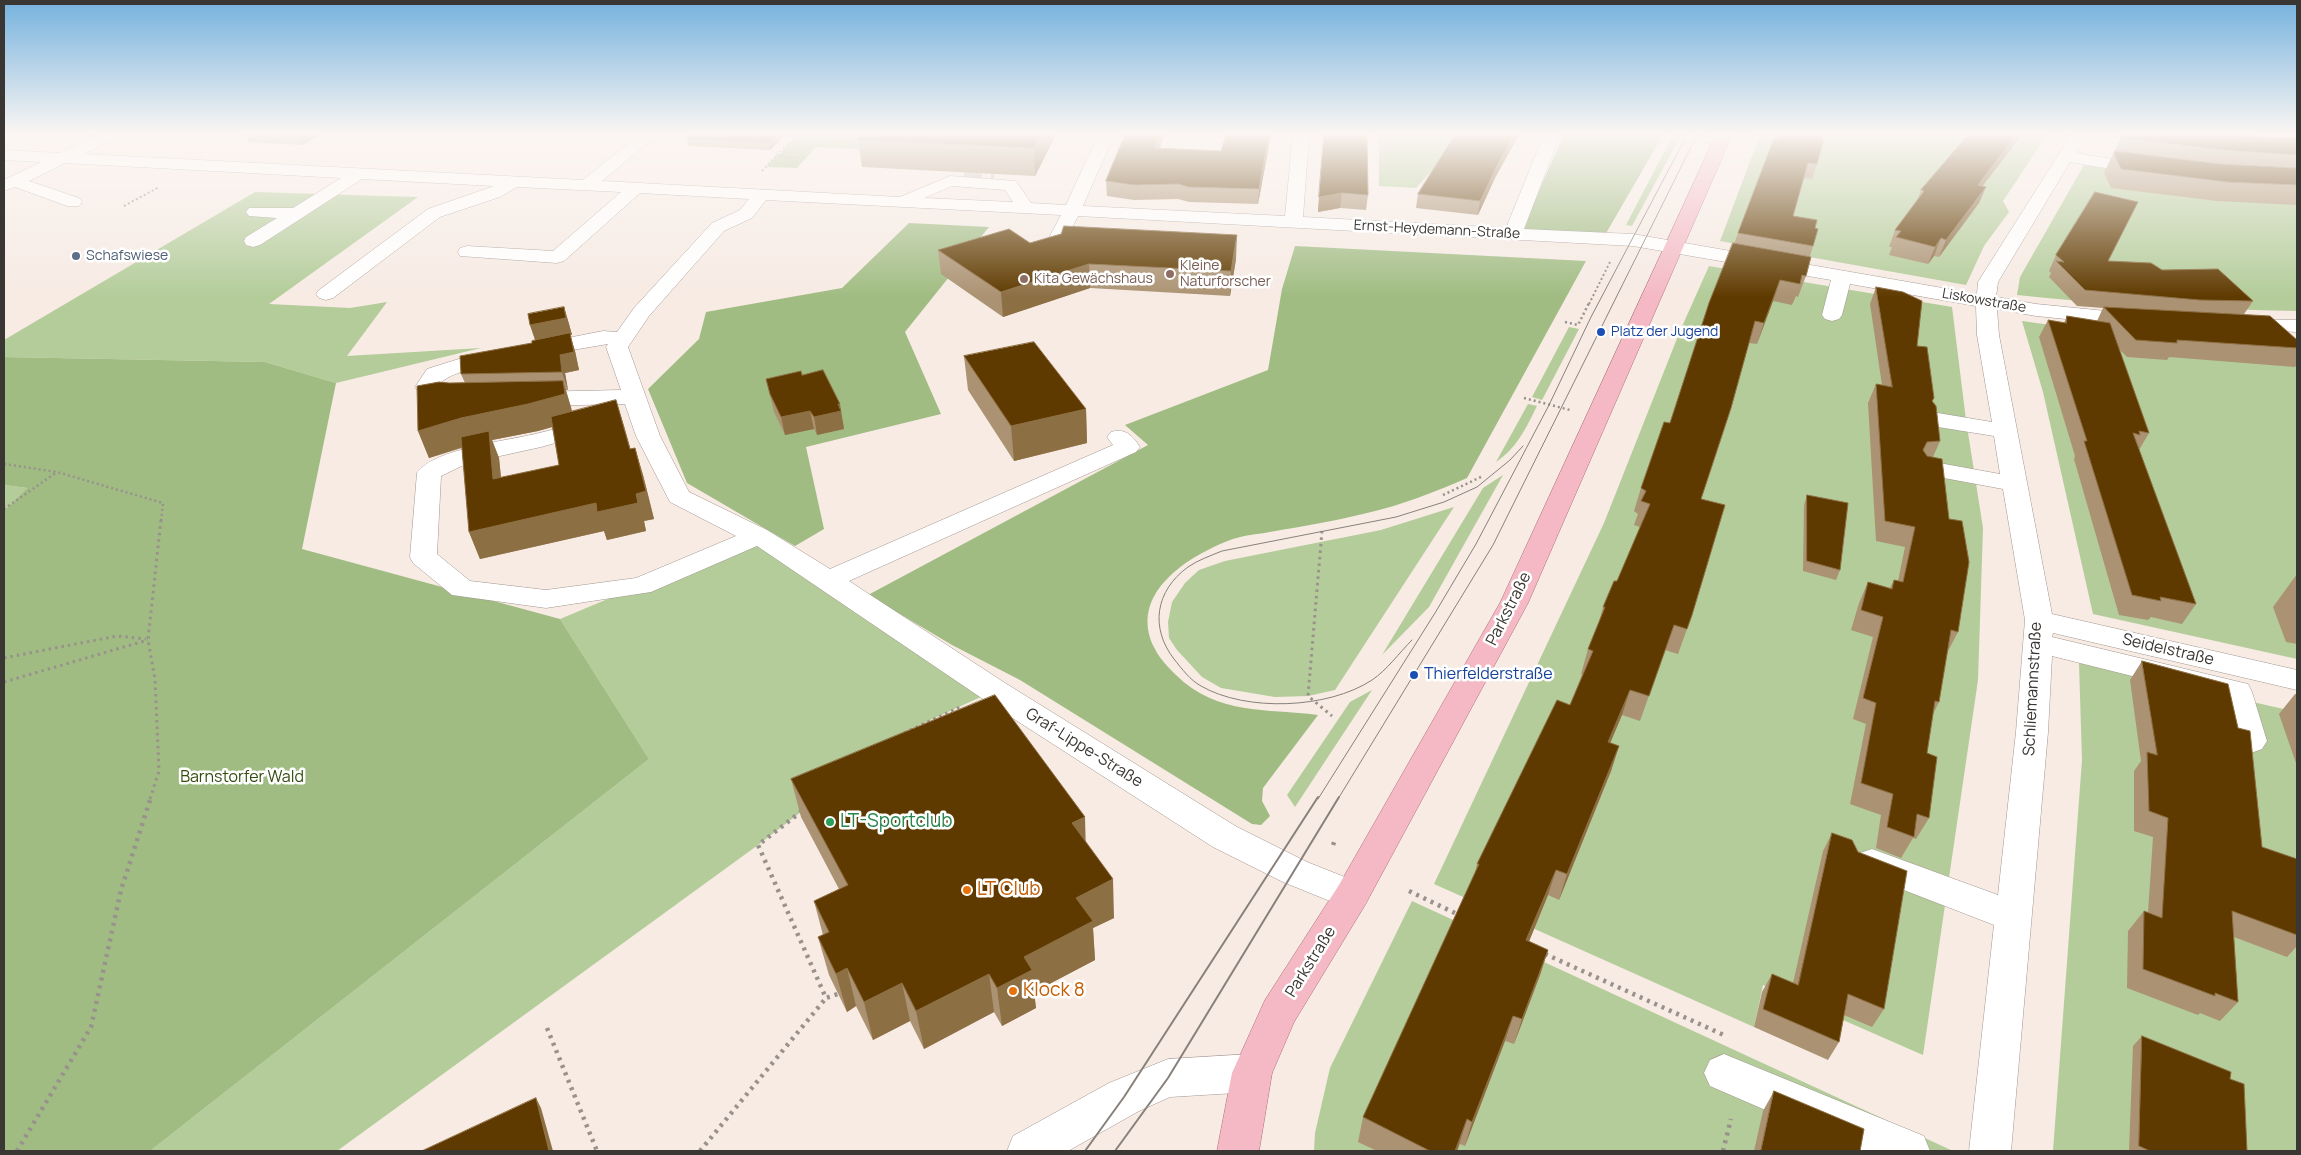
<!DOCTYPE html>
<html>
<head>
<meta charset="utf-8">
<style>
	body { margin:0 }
	#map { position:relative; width:2301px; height:1155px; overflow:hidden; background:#f7ebe4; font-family:Manrope,sans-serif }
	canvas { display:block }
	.frame { position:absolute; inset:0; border:5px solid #3a3633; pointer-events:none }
</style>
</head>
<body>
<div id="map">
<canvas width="2301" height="1155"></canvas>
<div class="frame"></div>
</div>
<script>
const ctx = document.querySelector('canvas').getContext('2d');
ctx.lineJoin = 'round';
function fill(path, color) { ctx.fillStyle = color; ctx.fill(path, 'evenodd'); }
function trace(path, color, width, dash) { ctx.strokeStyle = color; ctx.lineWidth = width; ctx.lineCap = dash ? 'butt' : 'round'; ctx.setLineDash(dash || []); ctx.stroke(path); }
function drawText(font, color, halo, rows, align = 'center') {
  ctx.font = font + ' Manrope,sans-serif'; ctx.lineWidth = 5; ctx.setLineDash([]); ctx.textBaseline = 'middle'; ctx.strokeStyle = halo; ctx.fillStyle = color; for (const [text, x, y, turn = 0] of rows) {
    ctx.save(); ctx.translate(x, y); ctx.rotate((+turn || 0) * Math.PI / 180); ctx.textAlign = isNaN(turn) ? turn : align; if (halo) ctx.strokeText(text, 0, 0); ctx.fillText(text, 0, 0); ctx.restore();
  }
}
const green = new Path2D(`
	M1379 135H1445L1462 137 1416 188 1379 186Z
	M1673 135H1681L1632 226 1626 225Z
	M1760 135H2047L2003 201 2009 212 1984 246 1966 285 1720 241Z
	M2085 163 2297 185V311C2203 309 2110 305 2017 295L2020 277Z
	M255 192 418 197 269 304 350 308 387 302 347 356 481 348 336 383 265 362 4 357V340Z
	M1709 266 1952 307 1966 420 1983 528 1978 680 1923 1055 1763 985 1754 1027 1434 884 1604 523 1680 331Z
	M2022 321 2065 327 2286 342 2297 350V659L2093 614 2043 392Z
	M1569 327 1579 329 1542 400 1532 397Z
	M1528 404 1537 406C1526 428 1517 448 1496 462Z
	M1503 475 1429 607 1382 655 1483 488Z
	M4 485 27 488 4 511Z
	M1454 507 1335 690 1308 696 1275 697 1221 688 1202 677 1177 650 1169 638 1168 622 1172 602 1185 583 1199 570 1225 561 1381 530Z
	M758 536 994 691 908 730 758 845 337 1151H150L649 759 560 619Z
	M2079 663 2297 712V1151H2053L2082 760Z
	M1372 690 1295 807 1287 795 1350 702Z
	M1412 901 1927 1139 1953 1151H1314L1315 1133 1330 1068Z`);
const forest = new Path2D(`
	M798 135H886L858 149 816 147 797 168 766 167Z
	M1564 135H1663L1605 235 1521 230Z
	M909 223 989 227 905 332 941 414 806 447 824 529 795 546 687 483 648 389 699 339 706 312 842 288Z
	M1295 246 1586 261 1467 478C1435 492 1402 505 1367 513 1336 521 1303 526 1270 532 1259 534 1245 535 1233 539 1189 555 1126 594 1155 649 1160 659 1168 667 1176 675 1218 716 1266 708 1318 715L1263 788 1262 801 1270 816 1261 825 1252 824 1020 680 952 645 868 595 1148 445 1125 425 1268 370 1282 289Z
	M4 357 265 362 336 383 302 549 560 619 649 759 150 1151H4V511L27 488 4 485Z`);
const minorTunnel = new Path2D(`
	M964 175 994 177`);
const pathFar3 = new Path2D(`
	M776 155 798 135
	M780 157 806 158
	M762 171 775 157 852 135
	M124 206 159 187
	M1589 304 1610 262`);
const pathFar2 = new Path2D(`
	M1565 322 1578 325 1589 303
	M1524 398 1570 410
	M4 464 57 472 163 503 161 521
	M1443 495 1483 476
	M4 509 57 472`);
const pathFar1 = new Path2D(`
	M1322 531 1308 696 1332 716
	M4 658 117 636 146 639
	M4 682 148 640
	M904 733 962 706
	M150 799 159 771 155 679 148 640 161 519`);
const path = new Path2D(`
	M802 811 758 845 826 998 838 994
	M1333 845 1335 840
	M1409 891 1459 915
	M1545 954 1726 1036
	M547 1028 597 1151
	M17 1151 91 1027 121 890 151 797
	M700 1151 826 998
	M1723 1151 1731 1119`);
const minor = new Path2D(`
	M98 135H119L117 138 84 154 583 180 639 135H657L602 181 900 197 950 176 1016 181 1031 203 1066 205 1098 135H1114L1083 206 1285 216 1293 135H1309L1303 217 1506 228 1544 135H1560L1524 229 1633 234 1977 294 1978 282 2071 135H2087L2076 153 2146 165 2152 166 2154 170 2152 174 2146 175 2070 162 1998 282 1996 297 2036 304 2136 314 2143 316 2146 320 2143 324 2136 326 2036 316 1997 309 1999 335 2052 614 2297 670V690L2053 633 2052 637 2248 684 2252 692 2267 741 2262 749 2251 753 2240 749 2235 741 2224 699 2052 656 2048 732 2011 1151H1969L1994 925 1860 873 1854 863 1860 853 1872 849 1998 895 2016 732 2025 620 2003 489 1928 475 1919 473 1916 468 1919 463 1928 461 2000 474 1994 436 1938 427 1930 425 1926 420 1930 415 1938 413 1992 422 1977 335 1976 306 1850 284 1842 315 1839 319 1832 321 1825 319 1822 315 1831 280 1633 246 1078 216 1060 251 1058 255 1051 257 1044 255 1042 251 1061 215 766 200 752 218 724 231 649 316 628 347 660 436 689 492 767 530 830 569 1113 445 1107 437 1111 432C1125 428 1132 435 1140 447L1136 452 849 581 1005 683 1237 827 1307 862 1365 885 1370 895 1365 905 1352 910 1283 882 1213 847 983 699 757 546 651 592 546 608 452 595 413 563 410 557 417 473C433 449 506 441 535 434 553 430 571 424 590 419L598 421 602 426 598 431 541 447 468 463 441 476 437 554 470 581 546 590 636 578 736 536 670 502 636 436 625 404 532 406 524 404 521 399 524 394 532 392 621 390 606 347 608 344 537 356 529 355 526 350 529 345 537 344 603 331 617 332 634 308 712 223 740 210 749 199 640 193 564 261 557 263 460 256 458 252 460 248 467 246 553 251 621 192 517 187 500 197 440 217 333 298 326 300 319 298 316 294 319 290 428 209 494 186 362 179 260 245 253 247 246 245 244 241 246 237 277 218 249 216 246 212 249 208H293L341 178 65 163 29 181 79 198 82 202 79 206H67L15 187 4 191V180L41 162 4 160V150L60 153ZM952 186 1005 190 1013 202 924 198Z
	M2244 319 2297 320V332L2237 329 2234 325 2237 321Z
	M497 351 505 353 508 358 505 363C486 367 449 370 438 386L446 392 462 395 465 400 462 405C445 409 425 402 415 387L427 369 462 358Z
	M1252 1054 1266 1060 1272 1073 1266 1086 1252 1092 1170 1097 1139 1111 1068 1151H1007L1013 1136 1109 1083 1168 1059Z
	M1724 1054 1924 1136 1930 1151H1860L1710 1086 1704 1073 1710 1060Z`);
const major = new Path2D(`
	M1716 135H1732L1528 603 1365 905 1294 1022 1272 1073 1259 1151H1217L1232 1073 1265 1000 1339 885 1500 603Z`);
const tramFar1 = new Path2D(`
	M1412 640C1399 653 1387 670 1372 680 1328 709 1246 712 1201 686 1190 680 1182 669 1174 659 1150 628 1155 591 1188 567 1198 560 1210 556 1222 551L1396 517 1444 502 1477 487 1510 460 1523 446
	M1318 799 1435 613 1476 544 1549 405 1591 317 1687 135
	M1338 799 1493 545 1697 135`);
const tram = new Path2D(`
	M1085 1151 1124 1097 1318 797
	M1115 1151 1168 1078 1339 797`);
const wall = new Path2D(`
	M246 135H320L302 145 249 142Z
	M691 135H785L770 150 688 146 687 139Z
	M862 135H1056L1035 176 862 167 858 140Z
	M1125 135H1164L1160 148 1221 151 1226 135H1271L1258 204 1189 202 1178 199 1134 200 1107 196 1106 181Z
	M1324 135 1368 195 1366 210 1340 208 1318 212Z
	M1779 135H1823L1817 164 1812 179 1803 178 1793 216 1815 228 1813 246 1810 256 1806 276 1798 297 1796 296 1792 305 1773 301 1757 344 1749 343 1701 499 1692 615 1678 654 1665 650 1640 721 1622 715 1610 743 1619 746 1611 771 1559 900 1548 895 1529 941 1548 950 1540 975 1514 1044 1505 1041 1465 1146 1460 1144 1457 1151H1377L1358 1142 1363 1117 1475 873 1477 864 1570 705 1582 675 1581 674 1588 649 1598 627 1603 607 1617 581 1640 527 1634 525 1638 514 1634 511 1641 488 1670 423 1738 233Z
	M1968 135H2022L1982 186 1986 187 1979 203 1939 257 1934 256 1928 264 1889 255 1892 247H1889L1895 230 1917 201 1921 190Z
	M2122 135 2297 138V205L2217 201 2111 188 2104 173Z
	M1495 178 1478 215 1416 208 1418 194Z
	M1030 243 1236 259 1230 296 1090 288 1003 317 941 274 938 250Z
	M2056 255 2108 261 2162 270 2253 301 2244 314 2297 348V364L2295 367 2169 357 2167 360 2127 357 2119 349 2149 433 2139 450 2196 604 2182 624 2151 617 2148 620 2119 615 2074 459 2075 456 2039 337 2048 320 2064 323 2067 316 2097 321 2103 308 2077 306 2049 277 2051 273 2049 271Z
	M1876 287 1917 346 1933 402 1940 441 1933 457 1958 632 1947 653 1939 702 1933 714 1927 753 1929 818 1916 839 1913 838 1901 858 1876 848 1881 815 1850 804 1866 724 1853 719 1873 637 1851 630 1859 603 1868 582 1890 588 1894 580 1898 581 1905 547 1876 541 1868 403 1876 384 1882 385 1870 304Z
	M564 307 569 324 572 335H570L575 351 579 370 565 373 568 390H566L572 412 616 400 630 449 635 448 643 475 654 519 644 521 646 531 607 540 604 531 480 559 469 532 462 448 429 458 418 431 449 383H465L461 374 532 343 535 340 530 325ZM552 427 559 465 501 478 499 458 492 440 538 431Z
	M964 356 1086 409 1087 443 1014 461 968 390Z
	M802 375 843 422 844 429 817 435 814 429 785 435 774 412 766 379Z
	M1807 495 1840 570 1836 580 1803 571 1804 505Z
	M2297 574V645V644L2286 642 2273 607Z
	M2142 661 2262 847 2297 859V946L2287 957 2234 937 2238 1002 2220 1021 2200 1013 2198 1015 2127 988 2128 931 2144 911 2148 913 2153 837 2134 831V771L2141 761 2130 680Z
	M2295 694H2297V766L2279 714Z
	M791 779 1086 842 1114 918 1093 928 1095 960 1034 992 1036 1008 1002 1026 994 1012 924 1049 910 1021 873 1040 856 1006 847 1012 829 975 818 937 823 935 814 901 839 889 801 817Z
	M1832 833 1884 1009 1872 1027 1844 1015 1839 1042 1828 1060 1754 1027 1762 992 1772 974 1793 983 1823 851Z
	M2142 1036 2230 1079 2247 1151H2129L2133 1046Z
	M1774 1091 1860 1151H1754L1763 1111Z`);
const shadedWall = new Path2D(`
	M298 135H320L302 145Z
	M777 135H785L770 150 769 143Z
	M1040 135H1056L1035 176 1034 148Z
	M1159 135H1164L1155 162V148Z
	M1269 135H1271L1258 204 1259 189Z
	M1514 135H1519L1495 178 1478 215 1480 201 1498 164Z
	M2016 135H2022L1971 201 1978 185Z
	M1986 187 1979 203 1939 257 1946 240Z
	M1342 193 1340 208 1318 212 1319 197Z
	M1237 235 1236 259 1230 296 1231 271Z
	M1941 238 1934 256 1928 264 1935 247Z
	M1089 264 1090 288 1003 317 1001 292Z
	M1780 280 1773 301 1757 344 1764 323Z
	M564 307 569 324 572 335H570L575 351 579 370 565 373 568 390 562 372 536 342 530 325Z
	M563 381 571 407 574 421 538 431 492 440 499 458 504 507 472 444 429 458 418 431Z
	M616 400 624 426 638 476 630 449Z
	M838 404H840L844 429 817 435 814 417Z
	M1086 409 1087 443 1014 461 1011 426Z
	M810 411 814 429 785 435 781 417Z
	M635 448 643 475 654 519 644 521 646 531 607 540 604 531 480 559 469 532Z
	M1630 690 1622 715 1600 767 1608 742Z
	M1619 746 1611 771 1559 900 1567 874Z
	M1085 817 1086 856 1072 823Z
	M1556 870 1548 895 1519 966 1526 940Z
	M1113 879 1114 918 1093 928 1095 960 1034 992 1036 1008 1002 1026 997 988 1076 898Z
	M1548 950 1540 975 1514 1044 1522 1019Z
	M847 968 856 1006 847 1012 836 974Z
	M989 974 994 1012 924 1049 916 1011Z
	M902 983 910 1021 873 1040 864 1002Z
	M1513 1016 1505 1041 1465 1146 1472 1122Z
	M536 1098 541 1108 553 1151H549Z
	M1467 1119 1457 1151H1455Z`);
const building = new Path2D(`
	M691 135H777L769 143 687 139Z
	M862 135H1040L1034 148 858 140Z
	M1125 135H1159L1155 148 1221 151 1226 135H1269L1259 189 1189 187 1178 184 1134 185 1106 181Z
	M1324 135H1367L1368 195 1342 193 1319 197Z
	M1455 135H1514L1498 164 1480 201 1418 194Z
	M1779 135H1823L1821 139H1824L1817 164 1808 163 1793 216 1817 220 1815 228 1818 229 1813 246 1738 233 1774 138H1778Z
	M1968 135H2016L1978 185 1986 187 1946 240 1941 238 1935 247 1896 237 1901 231 1895 230 1924 191 1921 190Z
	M2122 135H2215L2297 138V155L2224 150 2121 138Z
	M2115 151 2221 164 2297 168V185L2227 182 2121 169 2114 154Z
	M2095 192 2138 202 2108 261 2151 263 2162 270 2218 269 2253 301 2200 300 2085 290 2056 261 2064 262 2056 255Z
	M1064 226 1237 235 1231 271 1089 264 1001 292 938 250 1009 229 1030 243 1061 234Z
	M1733 243 1811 257 1806 276 1802 275 1800 284 1780 280 1764 323 1755 321 1731 408 1701 499 1725 505 1692 615 1687 629 1674 625 1649 696 1630 690 1608 742 1619 746 1567 874 1556 870 1526 940 1548 950 1522 1019 1513 1016 1472 1122 1467 1119 1455 1151H1430L1363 1117 1479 864H1477L1557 700 1570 705 1593 651 1588 649 1605 607H1603L1614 581H1617L1650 504 1641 501 1646 491 1641 488 1664 422 1670 423 1709 303Z
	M1876 287 1903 292 1922 301 1917 346 1927 347 1934 398 1932 401 1936 406 1940 441 1927 442 1923 450 1927 456 1942 459 1949 519 1962 521 1969 562 1958 632 1951 630 1939 702 1935 701 1927 753 1937 757 1929 818 1917 814 1914 837 1887 827 1893 794 1861 783 1876 703 1863 698 1883 617 1861 610 1868 582 1892 589 1894 580 1903 582 1915 527 1885 521 1876 384 1892 387Z
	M564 307 566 318 530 325 528 314Z
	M2104 307 2270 316 2297 340V348L2177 340V343L2136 340Z
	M2067 316 2110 323 2149 433 2139 431 2140 435 2133 433 2196 604 2160 597 2161 601 2132 595 2084 441H2087L2048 320 2066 323Z
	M570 333 574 352 560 355 562 372 461 374 460 356 532 343V341Z
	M1034 342 1086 409 1011 426 964 356Z
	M823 370 840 404H838L841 411 814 417 810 411 781 417 770 394 766 379 801 371 802 375Z
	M563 381 565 394 528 404 461 418 418 431 417 386 439 382 449 383Z
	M616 400 630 449 635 448 646 491 636 494 638 503 597 512 596 503 469 532 461 437 489 431 493 479 559 465 551 417Z
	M1807 495 1848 503 1840 570 1807 561Z
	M2142 661 2228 684 2238 728 2250 731 2262 847 2297 859V935L2232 911 2238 1002 2215 993V996L2143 969 2144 911 2162 918 2168 818 2149 811 2147 752 2157 755Z
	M995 695 1085 817 1072 823 1113 879 1076 898 1093 921 1024 957 1032 970 997 988 989 974 916 1011 902 983 864 1002 847 968 836 974 818 937 829 932 814 901 848 885 791 779Z
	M1832 833 1852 840 1858 852 1907 871 1884 1009 1848 994 1839 1042 1763 1009 1772 974 1798 985Z
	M2142 1036 2231 1072 2230 1079 2244 1084 2247 1151H2150L2139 1146Z
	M1774 1091 1864 1129 1860 1151H1761Z
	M536 1098 549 1151H422Z`);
const markers = [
	[76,256,5,"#5c6f8a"],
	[1170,274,5,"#8d6e63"],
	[1024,279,5,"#8d6e63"],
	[1601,332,5,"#1a4fb4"],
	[1414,675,5,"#1a4fb4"],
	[830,822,5,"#2e9e5b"],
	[967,890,5,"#e8710a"],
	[1013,991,5,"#e8710a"]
];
const farStreetnames = [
	["Ernst-Heydemann-Straße",1437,230,3],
	["Liskowstraße",1984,301,10]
];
const farServicenames = [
	["Schafswiese",86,256]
];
const farEducationnames = [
	["Kleine",1180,266],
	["Naturforscher",1180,282],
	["Kita Gewächshaus",1034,279]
];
const farTransitnames = [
	["Platz der Jugend",1611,332]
];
const streetNames = [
	["Parkstraße",1509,609,-63],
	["Seidelstraße",2168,650,13],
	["Schliemannstraße",2033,689,-87],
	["Graf-Lippe-Straße",1084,748,32],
	["Parkstraße",1311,962,-58]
];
const transitNames = [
	["Thierfelderstraße",1424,675]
];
const parkNames = [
	["Barnstorfer Wald",242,778]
];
const nearLeisurenames = [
	["LT-Sportclub",840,822]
];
const nearFoodnames = [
	["LT Club",977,890],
	["Klock 8",1023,991]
];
fill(green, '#b3cc99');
fill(forest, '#a0bc82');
trace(minorTunnel, '#d1c7c1', 18, [18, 9]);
trace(minor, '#a29690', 1);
trace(major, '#ae6d77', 1);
trace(pathFar3, '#99918c', 2, [2, 2.5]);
trace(pathFar2, '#99918c', 2.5, [2, 3]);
trace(pathFar1, '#99918c', 3, [2.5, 4]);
trace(path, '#99918c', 4.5, [3, 5]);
fill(minor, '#fff');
fill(major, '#f4b9c4');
trace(tramFar1, '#87807b', 1);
trace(tram, '#87807b', 2);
fill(wall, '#ab9272');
fill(shadedWall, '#8d6f44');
fill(building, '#5f3a00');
trace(building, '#8d6f44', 1);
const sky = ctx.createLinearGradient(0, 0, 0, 297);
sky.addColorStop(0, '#75b2de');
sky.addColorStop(0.45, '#fbf6f3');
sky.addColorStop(1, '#fbf6f300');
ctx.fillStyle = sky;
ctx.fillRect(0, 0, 2301, 297);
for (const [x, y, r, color] of markers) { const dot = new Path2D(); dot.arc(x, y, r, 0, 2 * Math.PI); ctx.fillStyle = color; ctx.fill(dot); trace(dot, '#fff', 2); }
drawText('14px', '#3a3633', '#fff', farStreetnames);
drawText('14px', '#4e5e75', '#fff', farServicenames, 'left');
drawText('14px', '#785e54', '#fff', farEducationnames, 'left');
drawText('14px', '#164399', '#fff', farTransitnames, 'left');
drawText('16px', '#3a3633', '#fff', streetNames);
drawText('16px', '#164399', '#fff', transitNames, 'left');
drawText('16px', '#334c0e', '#fff', parkNames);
drawText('19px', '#27864d', '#fff', nearLeisurenames, 'left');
drawText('19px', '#c56008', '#fff', nearFoodnames, 'left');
</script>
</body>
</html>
